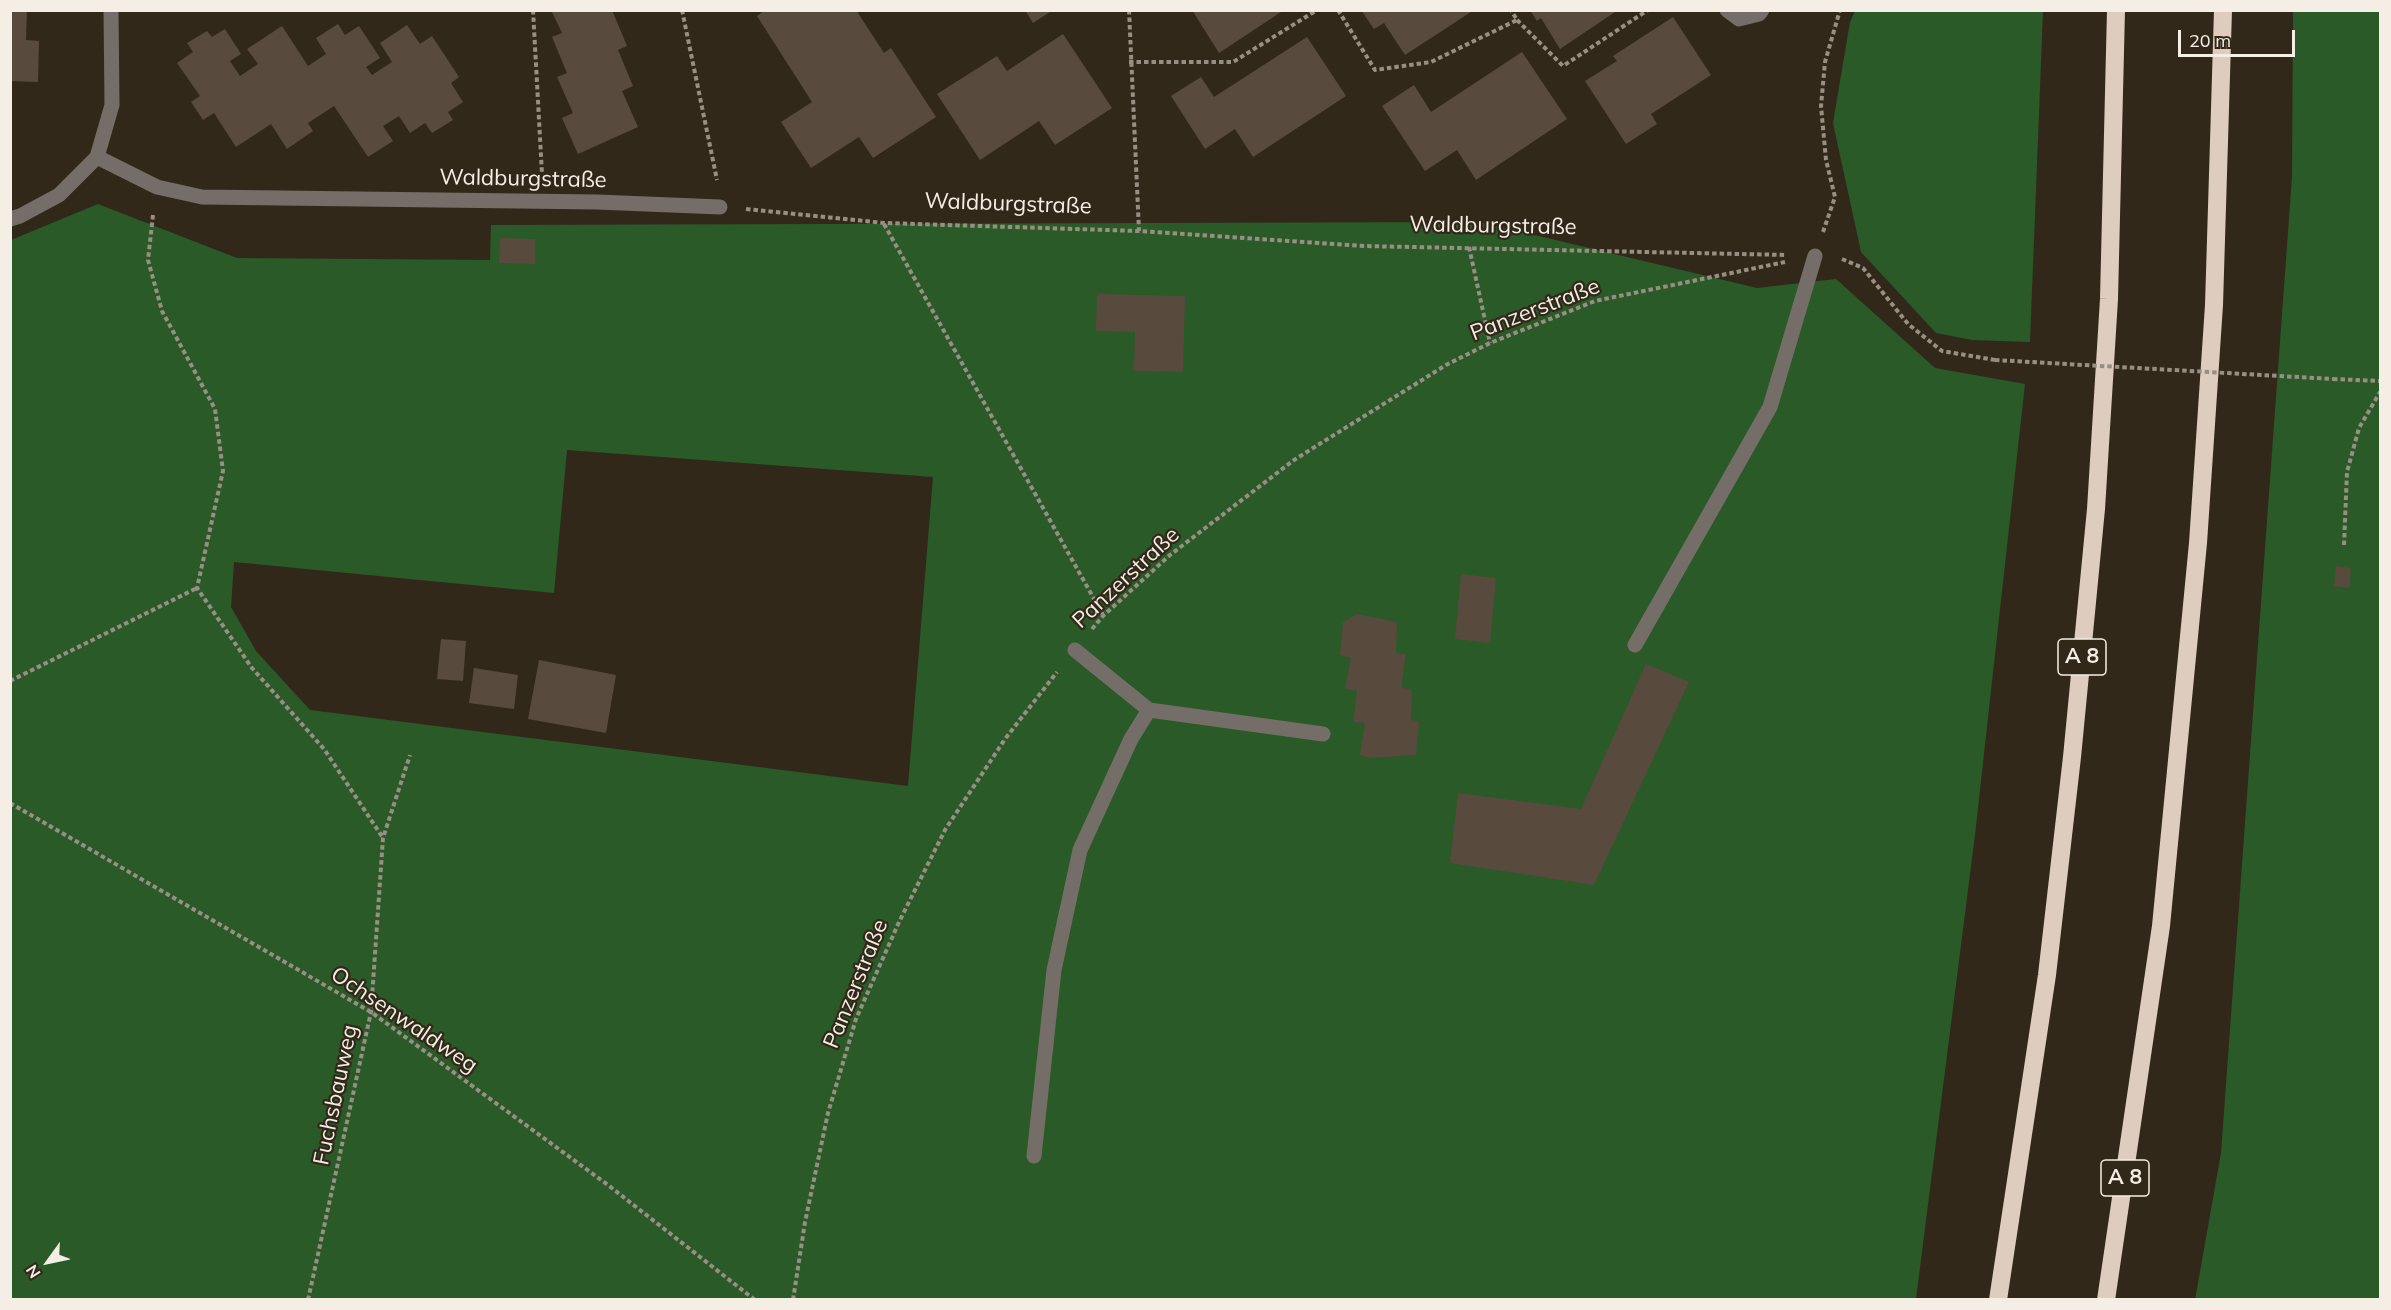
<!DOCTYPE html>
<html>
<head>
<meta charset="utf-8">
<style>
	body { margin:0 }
	#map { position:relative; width:2391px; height:1310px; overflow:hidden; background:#32281a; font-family:Mulish,sans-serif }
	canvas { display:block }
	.frame { position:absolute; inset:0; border:12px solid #f5eee5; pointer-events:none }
	.north { position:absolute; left:18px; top:1232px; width:60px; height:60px; -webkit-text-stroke:4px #32281a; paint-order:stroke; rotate:237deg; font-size:16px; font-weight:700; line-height:24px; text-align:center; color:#f5eee5 }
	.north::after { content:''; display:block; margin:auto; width:21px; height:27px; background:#f5eee5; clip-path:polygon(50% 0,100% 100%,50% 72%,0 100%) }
	.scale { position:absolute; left:2178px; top:30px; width:117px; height:27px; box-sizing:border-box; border:3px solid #f5eee5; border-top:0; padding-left:8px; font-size:18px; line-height:21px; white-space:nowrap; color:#f5eee5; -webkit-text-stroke:4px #32281a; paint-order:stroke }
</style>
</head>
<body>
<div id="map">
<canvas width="2391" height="1310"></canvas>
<div class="frame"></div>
<div class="north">N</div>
<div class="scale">20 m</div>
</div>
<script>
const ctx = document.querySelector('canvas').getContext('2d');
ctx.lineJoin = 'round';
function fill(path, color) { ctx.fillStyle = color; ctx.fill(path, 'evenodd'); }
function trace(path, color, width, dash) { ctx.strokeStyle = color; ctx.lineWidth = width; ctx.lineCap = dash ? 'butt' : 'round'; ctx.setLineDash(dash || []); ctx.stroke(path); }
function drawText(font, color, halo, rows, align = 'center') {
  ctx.font = font + ' Mulish,sans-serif'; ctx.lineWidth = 4.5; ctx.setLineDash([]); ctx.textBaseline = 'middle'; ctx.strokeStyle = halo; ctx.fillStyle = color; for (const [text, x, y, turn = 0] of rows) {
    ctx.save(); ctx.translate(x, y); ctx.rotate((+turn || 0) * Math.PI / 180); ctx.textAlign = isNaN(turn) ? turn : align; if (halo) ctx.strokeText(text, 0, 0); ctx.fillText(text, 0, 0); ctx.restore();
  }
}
const green = new Path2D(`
	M1855 11H2043L2030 342 1972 340 1936 333 1861 252 1833 123 1850 22Z
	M2293 11H2380V1299L2195 1300 2221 1153 2292 177Z
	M98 204 237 258 490 260 491 225 1480 222 1757 288 1836 279 1935 368 2025 384 1975 835 1916 1299 11 1300V240ZM567 450 933 477 908 786 310 710 256 651 231 607 234 562 554 593Z`);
const building = new Path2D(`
	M10 10H27L26 40 39 41 38 82 10 81Z
	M551 10H612L627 46 618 50 633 86 622 91 638 127 578 154 562 118 573 113 557 77 567 73 552 37 562 33Z
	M765 10H856L884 53 891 48 936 117 873 158 859 137 811 168 781 122 812 102 757 16Z
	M1025 10H1053L1033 23Z
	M1192 10H1284L1219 53Z
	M1361 10H1474L1405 55 1384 23 1374 29Z
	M1530 10H1618L1560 49 1541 18 1537 21Z
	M1673 17 1711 75 1651 114 1657 124 1626 144 1585 81 1617 61 1613 56Z
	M338 24 345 35 359 26 380 58 366 67 372 75 392 62 380 43 407 25 420 44 432 36 459 77 451 83 463 102 448 112 453 120 432 133 425 123 410 133 399 116 383 126 393 141 368 157 334 106 308 123 313 131 287 149 271 124 236 147 214 113 203 120 191 102 200 96 177 63 193 52 187 43 207 31 212 37 225 29 241 54 230 61 240 76 258 64 247 49 282 26 308 66 326 54 316 38Z
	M1063 34 1112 108 1055 145 1039 121 980 160 937 94 997 56 1007 71Z
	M1307 37 1346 96 1253 157 1235 129 1205 149 1171 96 1201 77 1214 97Z
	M1522 52 1567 119 1476 180 1457 150 1425 171 1382 106 1414 85 1431 112Z
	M500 238 535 239V264L499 263Z
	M1097 294 1185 296 1183 372 1134 371 1135 332 1096 331Z
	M2336 566 2351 568 2349 588 2334 586Z
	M1461 574 1496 578 1490 643 1455 639Z
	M1357 614 1397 622 1396 653 1406 654 1401 687 1412 690 1411 720 1419 721 1416 755 1370 758 1360 755 1365 723 1353 722 1357 691 1345 689 1351 658 1340 655 1343 622Z
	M441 639 466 641 463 681 437 679Z
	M539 660 616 675 606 733 528 719Z
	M1646 664 1689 682 1594 885 1450 863 1458 793 1581 809Z
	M474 668 518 675 514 709 469 703Z`);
const path = new Path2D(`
	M533 10 542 174
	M682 10 717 180
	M1129 10 1139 231
	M1338 10 1375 70 1431 62 1517 20 1511 10
	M1517 20 1563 66 1648 10
	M1129 62H1233L1317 10
	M746 209 884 223 1139 231 1364 246 1787 255
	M153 215 148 260 162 311 215 409 223 471 197 588 252 668 324 749 383 838
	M884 224 1103 615
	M1823 232 1835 197 1826 160 1821 106 1825 62 1840 10
	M1469 247 1490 343
	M1842 259 1863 268 1908 324 1942 351 1995 360
	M2333 379 2380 381
	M2344 545 2347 472 2359 428 2380 392
	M1092 629 1103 616 1170 555 1294 460 1446 365 1490 343 1595 301 1785 262
	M10 681 197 588
	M10 803 371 1012 608 1185 755 1300
	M308 1300 371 1012 383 838 410 755
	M793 1300 805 1222 828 1113 856 1019 899 922 945 830 1005 739 1057 672`);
const service = new Path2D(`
	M1727 10 1739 19 1759 14 1762 10
	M1635 645 1770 407 1815 256
	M1075 650 1149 710
	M1034 1156 1054 970 1080 850 1131 739 1149 710 1323 734`);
const minor = new Path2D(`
	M97 157 157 187 202 197 597 202 720 207
	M10 219 20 216 59 195 97 157 112 105 111 10`);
const motorway = new Path2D(`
	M1998 1300 2047 975 2072 757 2096 509 2109 299 2116 10
	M2106 1300 2161 926 2198 543 2214 305 2223 10`);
const pathBridge = new Path2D(`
	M1995 360 2333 379`);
const shields = [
	[2082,657,48],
	[2125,1178,48]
];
const shieldNames = [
	["A 8",2082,657],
	["A 8",2125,1178]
];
const streetNames = [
	["Waldburgstraße",523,179,1],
	["Waldburgstraße",1008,204,2],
	["Waldburgstraße",1493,226,1],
	["Panzerstraße",1535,310,-21],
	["Panzerstraße",1126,578,-43],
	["Panzerstraße",856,984,-68],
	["Ochsenwaldweg",404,1020,34],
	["Fuchsbauweg",336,1095,-78]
];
fill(green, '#2a5a27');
fill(building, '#594a3e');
trace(path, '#978f83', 4, [4.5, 3]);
trace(service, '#756e68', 15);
trace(minor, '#756e68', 15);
trace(motorway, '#decdbe', 18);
trace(pathBridge, '#978f83', 4, [4.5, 3]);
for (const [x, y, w] of shields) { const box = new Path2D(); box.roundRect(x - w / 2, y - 18, w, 36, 4.5); ctx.fillStyle = '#32281a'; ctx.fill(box); trace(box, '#f5eee5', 1.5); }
drawText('bold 21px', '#f5eee5', null, shieldNames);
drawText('22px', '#f5eee5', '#32281a', streetNames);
</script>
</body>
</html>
